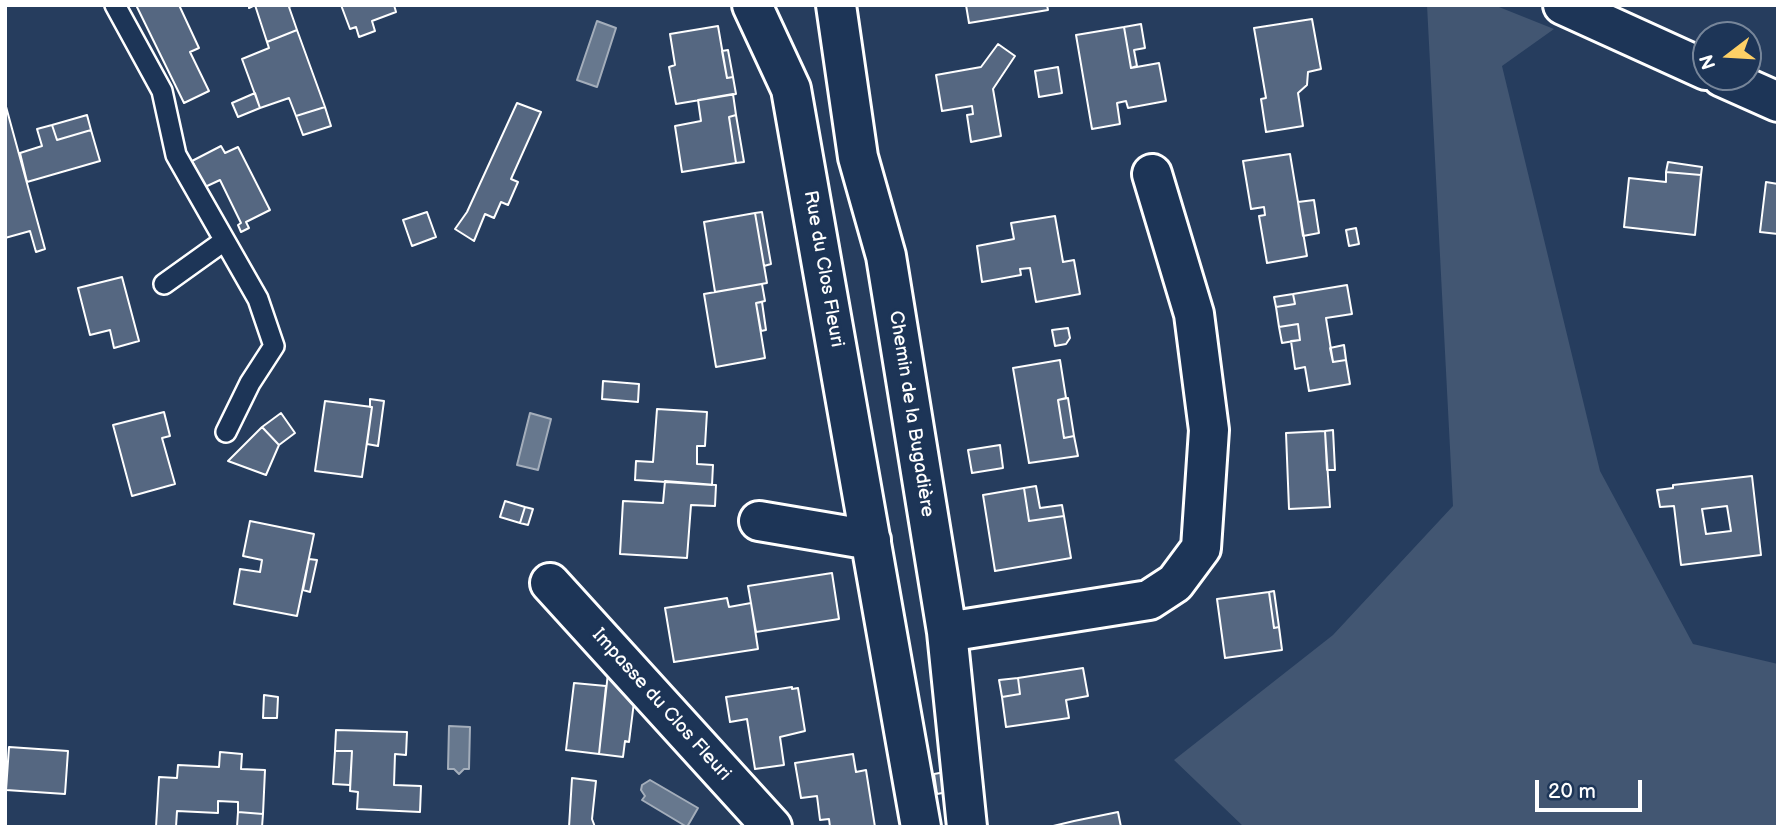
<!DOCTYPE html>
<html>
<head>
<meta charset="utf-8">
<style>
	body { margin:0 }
	#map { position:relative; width:1783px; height:832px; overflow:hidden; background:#263d5e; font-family:"Balsamiq Sans",sans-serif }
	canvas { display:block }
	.frame { position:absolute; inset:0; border:7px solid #fff; pointer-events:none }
	.north { position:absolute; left:1692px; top:21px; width:70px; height:70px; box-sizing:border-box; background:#1d3557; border:2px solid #77869a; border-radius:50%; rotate:253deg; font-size:19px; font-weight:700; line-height:28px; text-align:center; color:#fff }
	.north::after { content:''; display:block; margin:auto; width:24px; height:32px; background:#ffd166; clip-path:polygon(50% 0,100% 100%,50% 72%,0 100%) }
	.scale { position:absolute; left:1535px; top:780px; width:107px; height:32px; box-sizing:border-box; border:4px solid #fff; border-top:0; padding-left:9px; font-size:21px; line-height:24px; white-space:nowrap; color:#fff; -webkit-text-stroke:5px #1d3557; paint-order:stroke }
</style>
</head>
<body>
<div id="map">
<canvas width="1783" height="832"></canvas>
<div class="frame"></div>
<div class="north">N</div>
<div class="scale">20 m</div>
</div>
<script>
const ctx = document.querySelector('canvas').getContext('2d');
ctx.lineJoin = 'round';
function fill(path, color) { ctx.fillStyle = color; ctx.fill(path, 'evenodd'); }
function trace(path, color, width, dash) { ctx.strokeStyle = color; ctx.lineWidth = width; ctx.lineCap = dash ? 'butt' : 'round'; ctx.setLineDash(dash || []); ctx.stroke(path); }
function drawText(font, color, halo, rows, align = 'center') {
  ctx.font = font + ' "Balsamiq Sans",sans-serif'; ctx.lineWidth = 6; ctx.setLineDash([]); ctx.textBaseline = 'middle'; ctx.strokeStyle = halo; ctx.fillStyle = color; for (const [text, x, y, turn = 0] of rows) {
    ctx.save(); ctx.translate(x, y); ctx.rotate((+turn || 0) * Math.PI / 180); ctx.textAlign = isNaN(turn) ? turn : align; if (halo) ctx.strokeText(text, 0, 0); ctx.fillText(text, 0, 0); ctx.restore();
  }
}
const green = new Path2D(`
	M1427 5H1494L1554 29 1502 66 1600 471 1693 644 1778 664V827H1244L1174 760 1333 635 1453 506Z`);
const water = new Path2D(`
	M597 21 616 28 597 87 577 80Z
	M530 413 551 419 538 470 517 465Z
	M449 726 470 727 469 769H464L459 774 454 769H448Z
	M650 780 698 808 687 827 642 800 645 796 641 790 642 785Z`);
const building = new Path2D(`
	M136 5H179L199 48 190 52 209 91 184 103Z
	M249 5H293L289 7 297 30 267 42 255 5 249 8Z
	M341 5H394L396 12 372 21 375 31 359 37 356 27 350 29Z
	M966 5H1047L1048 10 969 23Z
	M1312 19 1321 69 1308 72 1307 85 1298 93 1303 126 1266 132 1261 99 1266 98 1254 28Z
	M1141 24 1145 48 1134 50 1137 66 1131 68 1124 27Z
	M718 26 727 78 733 77 736 94 676 104 669 67 675 65 670 34Z
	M1124 27 1131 68 1159 63 1166 101 1128 108 1126 101 1117 103 1120 124 1092 129 1076 35Z
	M297 30 325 107 296 116 289 98 260 108 242 59 269 48 267 42Z
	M998 44 1015 56 993 89 1001 136 971 142 967 115 973 114 972 106 942 111 936 75 981 67Z
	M728 50 733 77 727 78 722 51Z
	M1058 67 1062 93 1039 97 1035 71Z
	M255 93 260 108 238 117 232 103Z
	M733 94 736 115 729 117 736 163 682 172 675 126 701 121 698 100Z
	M5 103 45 249 36 252 30 231 5 238Z
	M517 103 541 112 511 179 518 182 508 205 501 202 494 218 485 214 474 241 455 229 467 212Z
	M325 107 331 126 303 135 296 116Z
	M87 115 91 130 57 140 52 125Z
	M736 115 744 162 736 163 729 117Z
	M52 125 57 140 91 130 100 161 27 182 20 153 42 146 37 129Z
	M221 146 225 153 238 147 270 210 246 222 249 228 241 232 238 225 241 223 220 180 205 187 192 161Z
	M1290 154 1307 256 1267 263 1259 216 1265 215 1264 207 1251 209 1243 161Z
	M1668 162 1702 167 1701 175 1666 172Z
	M1666 172 1701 175 1695 235 1624 227 1629 178 1666 182Z
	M1766 182 1778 184V234L1760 232Z
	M1314 200 1319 233 1303 236 1298 202Z
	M427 212 436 237 412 246 403 220Z
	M762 212 771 264 764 266 755 213Z
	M755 213 767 283 715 292 704 222Z
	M1055 216 1063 262 1074 260 1080 294 1036 302 1030 268 1020 269 1021 275 982 282 977 246 1014 239 1011 223Z
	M1356 228 1359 244 1349 246 1346 230Z
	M122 277 139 341 114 348 110 330 90 335 78 288Z
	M762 284 765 301 756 303 765 358 716 367 704 294Z
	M1347 285 1352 314 1326 318 1333 362 1346 360 1350 384 1309 391 1305 367 1295 369 1291 341 1300 340 1298 324 1279 327 1276 307 1295 304 1293 294Z
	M1293 294 1295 304 1276 307 1274 297Z
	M762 302 766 330 761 331 756 303Z
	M1298 324 1300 340 1282 343 1279 327Z
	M1068 328 1070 338 1066 344 1055 346 1052 330Z
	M1344 345 1346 360 1333 362 1330 348Z
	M1060 360 1066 398 1058 400 1064 438 1074 436 1078 456 1029 463 1013 368Z
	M603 381 639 384 638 402 602 399Z
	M1068 398 1074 436 1064 438 1058 400Z
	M370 399 384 401 378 446 367 444 372 407H370Z
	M325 401 372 407 362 477 315 471Z
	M657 409 707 412 705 446H697V464L713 465 712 485 635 480 636 461 653 462Z
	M164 412 170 436 162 438 175 484 132 496 113 425Z
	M281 413 295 433 279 445 262 427Z
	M262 427 279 445 266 475 228 461Z
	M1333 430 1335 470H1327L1325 431Z
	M1325 431 1330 507 1289 509 1286 433Z
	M1000 445 1003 468 972 473 968 450Z
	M1752 476 1761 555 1681 565 1674 506 1660 507 1657 490 1673 488V485ZM1727 506 1731 531 1706 534 1702 509Z
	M665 481 716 485 715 506 691 505 687 558 620 554 623 501 663 503Z
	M1036 486 1040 508 1062 505 1064 516 1029 521 1024 488Z
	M1024 488 1029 521 1064 516 1071 558 995 571 983 495Z
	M505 501 525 507 520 523 500 517Z
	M525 507 533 509 528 525 520 523Z
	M250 521 314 534 297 616 234 604 240 569 260 572 262 560 243 556Z
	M309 559 317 560 310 592 303 590Z
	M832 573 839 619 756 632 748 586Z
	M1274 591 1279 627 1274 628 1269 592Z
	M1269 592 1274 628 1279 627 1282 650 1225 658 1217 599Z
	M727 598 729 607 751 603 758 649 674 662 665 608Z
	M1083 668 1088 696 1066 700 1069 718 1006 727 1002 697 1020 694 1018 678Z
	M608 673 634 702 629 742 625 741 623 757 599 754Z
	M1018 678 1020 694 1002 697 999 680Z
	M574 683 606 686 599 754 566 750Z
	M792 687V689L798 688 805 731 780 737 784 765 755 769 747 719 730 722 726 697Z
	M264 695 278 697 277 718H263Z
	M336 730 407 732 406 755 395 754 394 785 421 786 420 812 357 809 358 792 350 791 352 751H335Z
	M9 747 68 751 65 794 6 790Z
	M335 751H352L350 785 333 784Z
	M220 752 242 754 241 769 265 770 263 814 238 812V802L218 801V813L177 811 176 827H156L159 777 177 778 178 765 219 767Z
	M853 754 856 772 866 770 875 827H830L829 819 820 820 817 796 801 798 795 763Z
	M945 772 948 792 937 794 934 774Z
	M572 778 596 781 592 819 595 827H569Z
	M238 812 263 814 262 827H237Z
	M1118 812 1121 827H1049L1074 821Z`);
const lane = new Path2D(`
	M115 5 162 91 176 155 258 299 274 346 250 383 226 432
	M164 284 224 241`);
const street = new Path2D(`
	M752 5 791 89 921 827
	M836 5 858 157 886 256 947 632 967 827
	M759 521 871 540
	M550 583 772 827
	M947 632 1149 600 1175 583 1201 548 1209 430 1194 314 1152 174`);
const secondary = new Path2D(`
	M1563 5 1706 70
	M1722 77 1778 102`);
const streetNames = [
	["Rue du Clos Fleuri",823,269,80],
	["Chemin de la Bugadière",911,414,81],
	["Impasse du Clos Fleuri",661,705,48]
];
fill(green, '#425672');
fill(water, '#67788e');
trace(water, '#a4aebb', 2);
fill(building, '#556781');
trace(building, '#fff', 2);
trace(lane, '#fff', 24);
trace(street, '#fff', 44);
trace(secondary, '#fff', 44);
trace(lane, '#1d3557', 19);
trace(street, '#1d3557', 38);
trace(secondary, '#1d3557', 38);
drawText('19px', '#fff', '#1d3557', streetNames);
</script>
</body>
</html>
